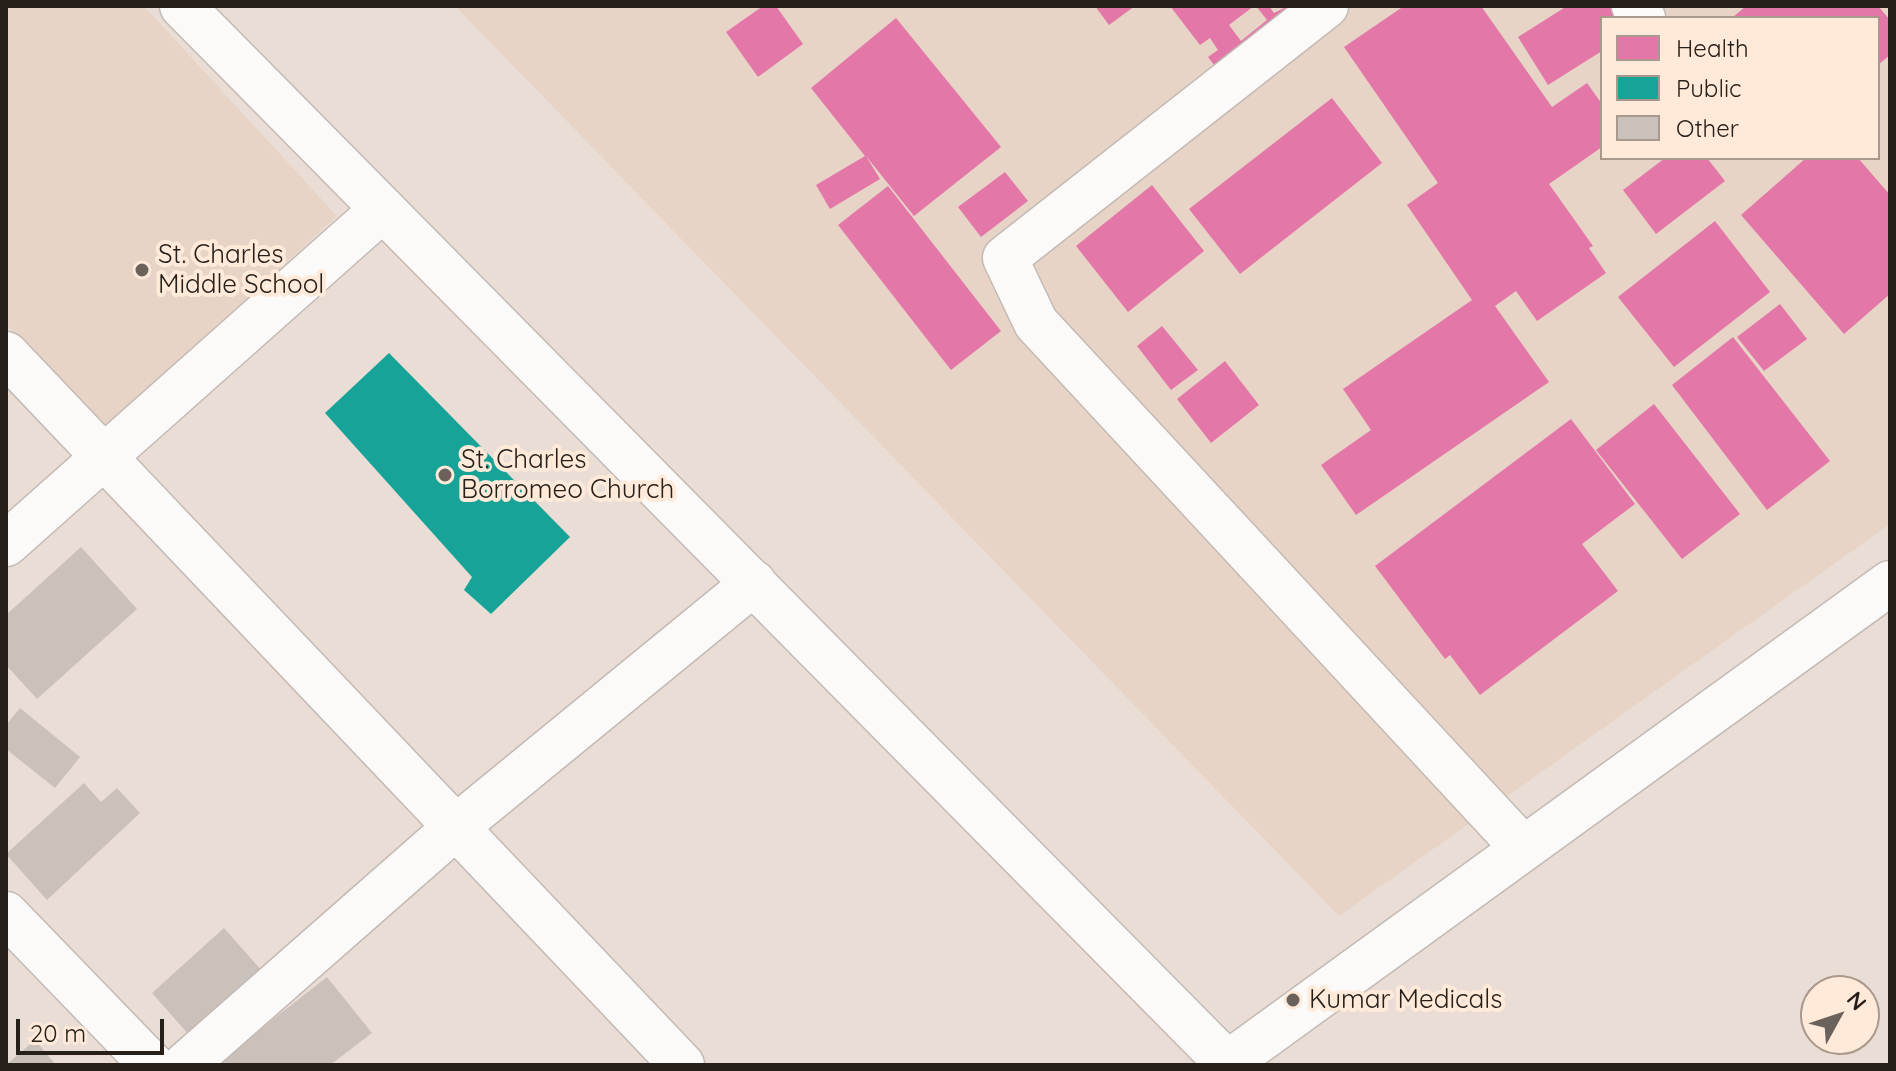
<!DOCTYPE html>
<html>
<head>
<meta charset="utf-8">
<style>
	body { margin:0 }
	#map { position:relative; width:1896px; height:1071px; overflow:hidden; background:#e9ddd5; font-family:Quicksand,sans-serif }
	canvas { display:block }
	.frame { position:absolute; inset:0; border:8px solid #27201a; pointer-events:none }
	.legend { position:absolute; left:1600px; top:16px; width:280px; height:144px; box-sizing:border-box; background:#ffeada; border:2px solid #a9998d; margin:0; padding:10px 14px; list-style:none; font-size:24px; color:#27201a }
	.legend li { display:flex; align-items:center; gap:16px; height:40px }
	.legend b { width:40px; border:2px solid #a9998d }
	.north { position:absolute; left:1800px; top:975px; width:80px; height:80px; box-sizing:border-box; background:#ffeada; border:2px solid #a9998d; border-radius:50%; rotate:50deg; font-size:22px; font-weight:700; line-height:32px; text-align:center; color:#27201a }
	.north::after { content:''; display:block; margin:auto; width:28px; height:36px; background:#6b625b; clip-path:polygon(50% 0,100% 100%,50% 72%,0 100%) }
	.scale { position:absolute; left:16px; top:1019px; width:148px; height:36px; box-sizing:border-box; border:4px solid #27201a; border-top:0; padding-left:10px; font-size:24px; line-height:28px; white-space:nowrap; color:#27201a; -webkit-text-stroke:6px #ffeada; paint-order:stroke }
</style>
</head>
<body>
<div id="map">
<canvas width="1896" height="1071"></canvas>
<div class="frame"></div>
<ul class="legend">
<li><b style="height:22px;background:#e377a8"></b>Health</li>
<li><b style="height:22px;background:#17a398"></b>Public</li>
<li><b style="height:22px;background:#cac1bb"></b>Other</li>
</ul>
<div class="north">N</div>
<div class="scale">20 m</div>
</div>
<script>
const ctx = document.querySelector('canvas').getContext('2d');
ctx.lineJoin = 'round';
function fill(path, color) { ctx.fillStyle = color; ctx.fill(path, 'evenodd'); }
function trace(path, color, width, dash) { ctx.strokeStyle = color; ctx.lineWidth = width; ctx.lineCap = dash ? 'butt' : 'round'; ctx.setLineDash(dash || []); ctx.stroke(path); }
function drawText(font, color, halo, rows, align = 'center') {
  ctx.font = font + ' Quicksand,sans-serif'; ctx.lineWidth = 8; ctx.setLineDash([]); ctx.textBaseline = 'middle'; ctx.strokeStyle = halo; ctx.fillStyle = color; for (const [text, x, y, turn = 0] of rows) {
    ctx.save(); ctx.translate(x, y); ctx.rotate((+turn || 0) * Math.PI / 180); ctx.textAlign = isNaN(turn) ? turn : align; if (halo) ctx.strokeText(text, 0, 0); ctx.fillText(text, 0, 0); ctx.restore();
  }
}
const built = new Path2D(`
	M6 6H144L337 216 104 431 6 324Z
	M455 6H1890V524L1339 916ZM1602 18H1878V158H1602Z`);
const health = new Path2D(`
	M763 6H776L803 44 758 77 726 32Z
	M1095 6H1135L1109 25Z
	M1170 6H1254L1229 25 1241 41 1267 20 1256 6H1269L1274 13 1288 6 1302 25 1227 82 1208 57 1218 50 1210 38 1200 45Z
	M1404 6H1481L1552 107 1587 83 1602 104V147L1549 184 1593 246 1589 248 1606 273 1537 321 1516 291 1495 306 1549 382 1356 515 1321 465 1371 430 1343 389 1472 300 1407 205 1438 183 1344 47Z
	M1567 6H1621L1628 18H1602V51L1548 85 1518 37Z
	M1746 6H1878L1890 20V55L1878 65V18H1732Z
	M896 18 1001 147 914 216 866 156 880 179 830 209 816 185 865 156 811 88Z
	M1332 98 1382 163 1240 274 1189 209Z
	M1665 158H1707L1725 181 1656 234 1623 190Z
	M1806 158H1858L1890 195V294L1844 334 1741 215Z
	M1005 172 1028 201 981 237 958 207Z
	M1152 185 1204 251 1128 312 1076 246Z
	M888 186 1001 331 951 370 838 225Z
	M1715 221 1770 292 1674 367 1618 297Z
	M1780 304 1807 339 1764 371 1737 337Z
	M1162 326 1198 370 1171 390 1137 346Z
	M1733 337 1830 461 1767 510 1672 385Z
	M1225 361 1259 405 1211 443 1177 399Z
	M1654 404 1740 514 1682 559 1596 450Z
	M1571 419 1635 504 1582 544 1618 591 1480 695 1450 655 1445 659 1375 566Z`);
const public = new Path2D(`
	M389 353 570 537 491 614 464 590 472 577 325 413Z`);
const building = new Path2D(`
	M81 547 137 609 37 699 6 665V615Z
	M20 708 80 757 55 788 6 749V725Z
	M84 783 101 802 117 788 140 813 47 900 6 854Z
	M224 928 262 971 190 1036 152 993Z
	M327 977 372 1033 330 1065H225L221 1060Z
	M35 1040 56 1065H6Z`);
const minor = new Path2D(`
	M182 6 1229 1065
	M1326 6 1005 258 1036 323 1523 848
	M1634 6 1643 18
	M6 354 682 1065
	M6 544 383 209
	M6 914 152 1065
	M185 1065 456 827 754 583`);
const tertiary = new Path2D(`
	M1225 1065 1890 583`);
const markers = [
	[142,270,8,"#6b625b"],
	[445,475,8,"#6b625b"],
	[1293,1000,8,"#6b625b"]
];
const poiNames = [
	["St. Charles",158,255],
	["Middle School",158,285],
	["St. Charles",461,460],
	["Borromeo Church",461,490],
	["Kumar Medicals",1309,1000]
];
fill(built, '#e8d4c6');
fill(health, '#e377a8');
fill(public, '#17a398');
fill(building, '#cac1bb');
trace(minor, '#c3bab4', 47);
trace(tertiary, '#c3bab4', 47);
trace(minor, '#fcfaf9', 44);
trace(tertiary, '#fcfaf9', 44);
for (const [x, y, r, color] of markers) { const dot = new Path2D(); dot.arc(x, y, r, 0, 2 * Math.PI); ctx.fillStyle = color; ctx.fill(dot); trace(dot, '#ffeada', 3); }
drawText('26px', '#27201a', '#ffeada', poiNames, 'left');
</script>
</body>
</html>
